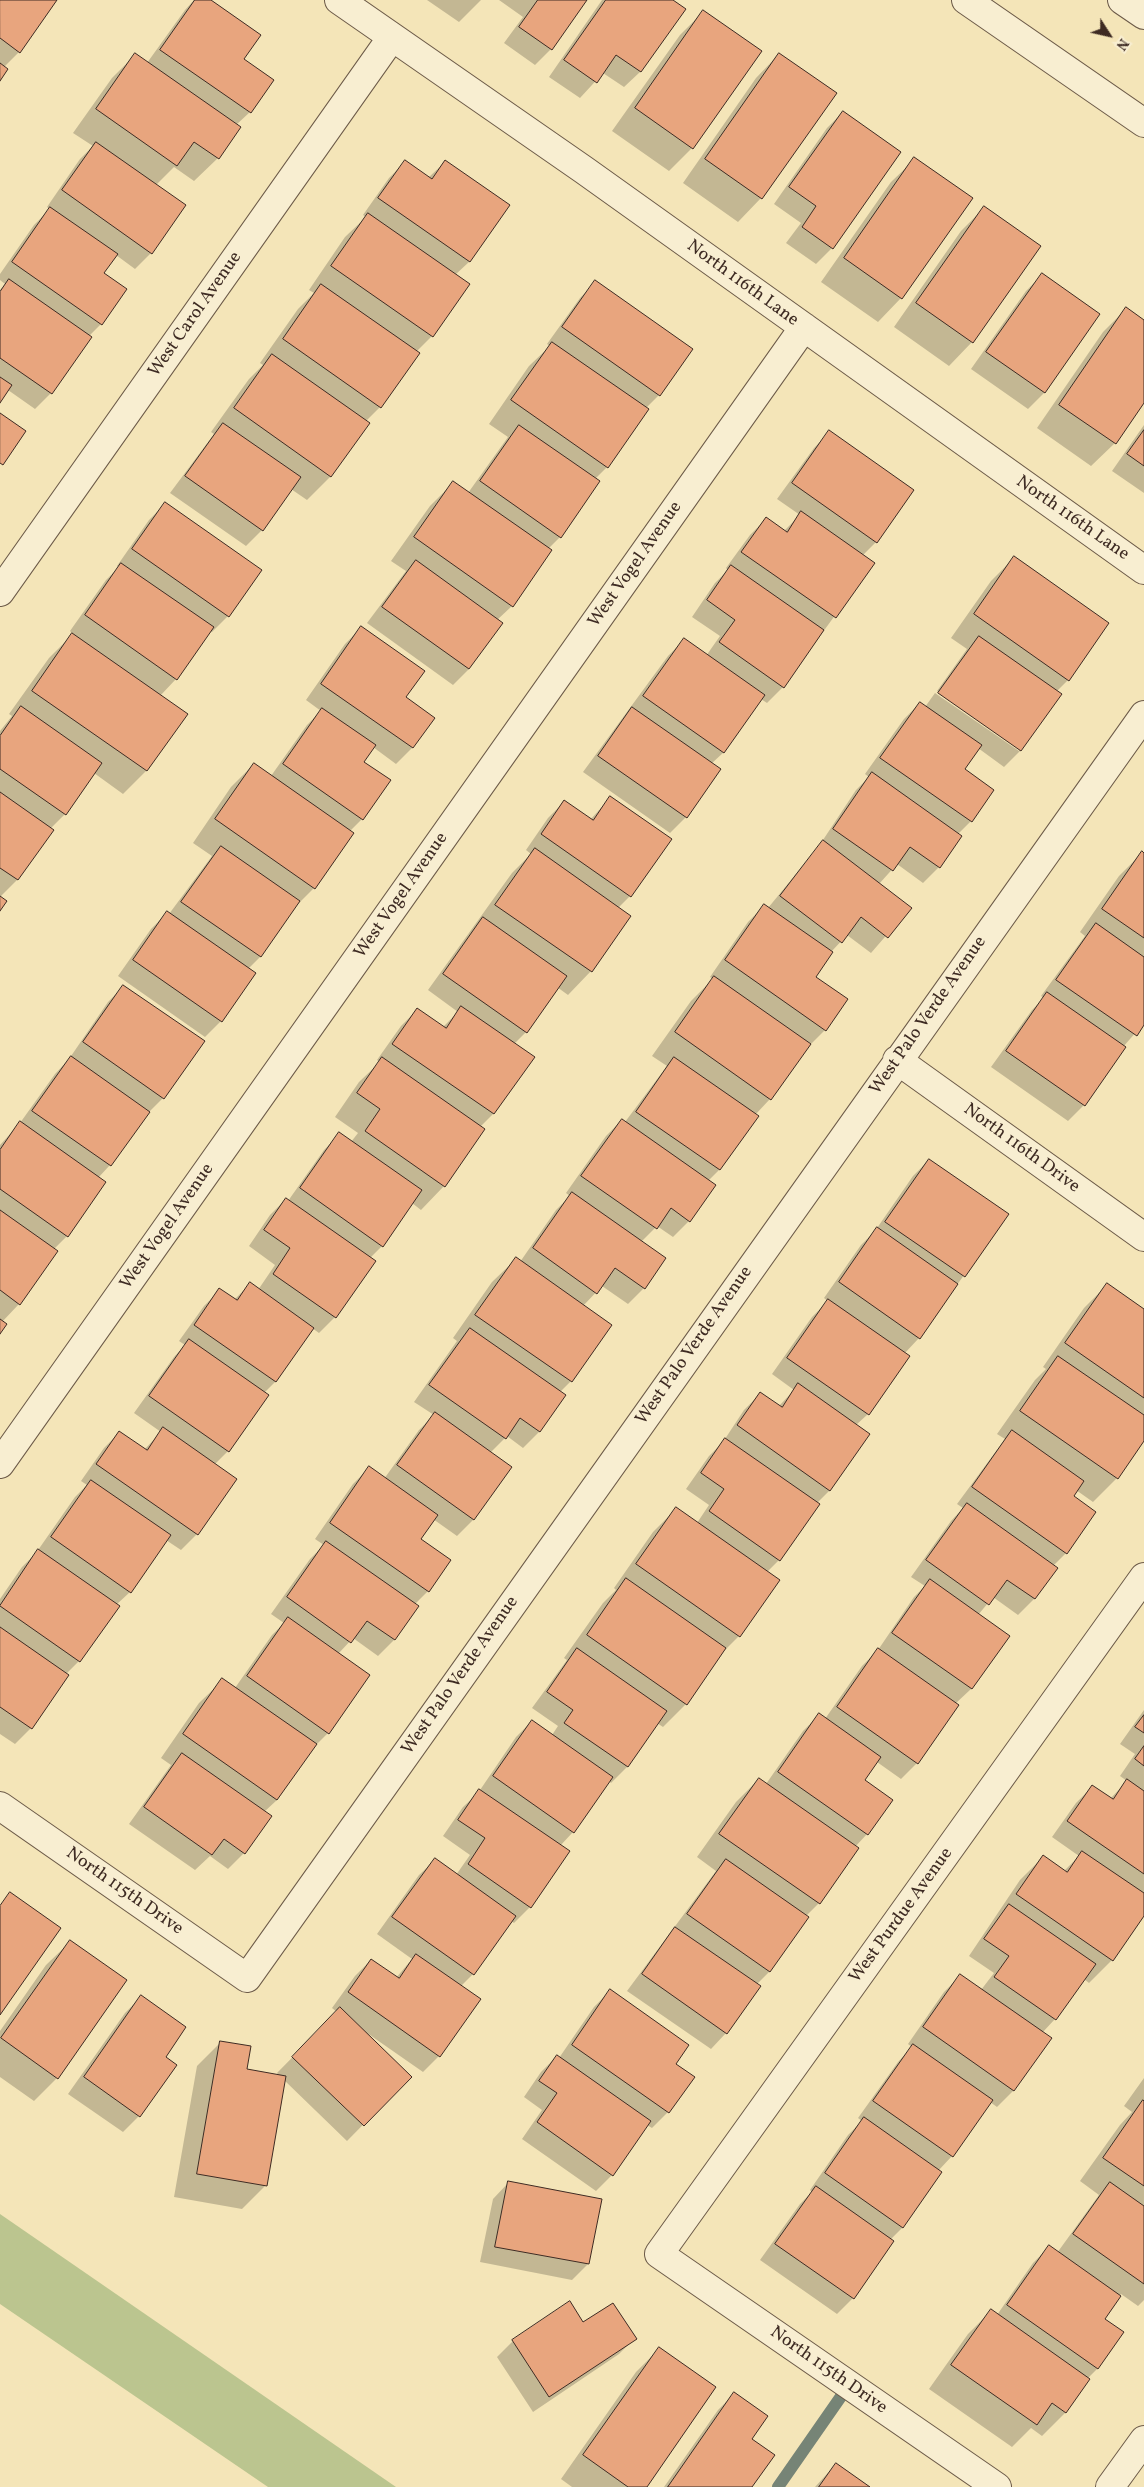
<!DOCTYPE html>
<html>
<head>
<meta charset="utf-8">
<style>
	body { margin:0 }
	#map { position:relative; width:1144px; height:2487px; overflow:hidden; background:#f4e5b8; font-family:Vollkorn,serif }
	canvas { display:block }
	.north { position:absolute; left:1084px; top:10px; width:50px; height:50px; -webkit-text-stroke:4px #f8eed1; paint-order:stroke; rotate:125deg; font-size:14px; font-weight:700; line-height:20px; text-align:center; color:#3e2b23 }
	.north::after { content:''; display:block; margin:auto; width:18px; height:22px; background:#3e2b23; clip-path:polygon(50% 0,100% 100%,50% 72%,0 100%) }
</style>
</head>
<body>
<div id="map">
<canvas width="1144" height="2487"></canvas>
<div class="north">N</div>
</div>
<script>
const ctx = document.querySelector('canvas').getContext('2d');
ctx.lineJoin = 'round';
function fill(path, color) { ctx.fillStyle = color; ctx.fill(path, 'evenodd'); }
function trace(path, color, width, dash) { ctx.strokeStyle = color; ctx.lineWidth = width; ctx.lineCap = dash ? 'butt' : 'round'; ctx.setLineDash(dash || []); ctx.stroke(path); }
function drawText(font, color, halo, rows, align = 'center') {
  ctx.font = font + ' Vollkorn,serif'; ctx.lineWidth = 4.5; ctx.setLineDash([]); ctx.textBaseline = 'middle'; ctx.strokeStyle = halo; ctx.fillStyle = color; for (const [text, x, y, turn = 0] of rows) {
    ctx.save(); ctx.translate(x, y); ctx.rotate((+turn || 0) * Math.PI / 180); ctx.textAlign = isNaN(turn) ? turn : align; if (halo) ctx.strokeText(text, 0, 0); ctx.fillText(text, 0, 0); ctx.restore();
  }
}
const green = new Path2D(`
	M0 2214 396 2487H268L0 2304Z`);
const shadow = new Path2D(`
	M0 0H55L19 52 4 67 0 79Z
	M194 0H209L243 59 272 80 250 112 236 125 239 127 218 158 194 181 174 167 156 185 151 253 135 269 116 255 103 274 101 324 89 336 51 393 35 409 8 390 0 401V290L5 284 0 280V274L34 225 50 209 47 207 80 159 93 146 73 133 112 78 135 55 147 63 185 10Z
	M427 0H481L459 22Z
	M499 0H586L551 49 535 65 504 43 523 17Z
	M602 0H671L684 9 640 72 624 87 603 73 580 98 549 77Z
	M704 11 692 148 669 171 612 131 680 35Z
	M779 54 761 198 738 222 683 183 756 78Z
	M843 112 832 248 816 264 786 243 801 223 774 204 827 128Z
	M915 159 901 298 878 322 821 282 891 182Z
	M405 162 428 178 445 162 508 206 469 262 455 275 468 284 432 336 416 352 380 407 366 421 369 423 330 477 307 500 291 489 262 530 246 546 170 493 214 434 211 432 249 379 263 365 260 363 298 309 314 293 309 290 345 237 366 217 363 215 389 178Z
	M984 208 972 342 949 366 894 327 961 231Z
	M1042 275 1099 314 1044 393 1028 409 971 369 1026 291Z
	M596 282 659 395 646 408 607 467 595 479 560 537 548 549 512 606 497 620 469 669 453 685 367 623 406 571 391 561 430 506 453 483 468 493 508 437 489 424 529 366 550 346 547 344 580 298Z
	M1126 309 1144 321V400L1115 443 1091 466 1037 428 1103 332Z
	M1144 425V493L1112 471Z
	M830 432 876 542 862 556 873 563 783 687 767 703 761 699 724 752 711 764 686 817 670 833 583 772 668 656 684 640 706 656 720 636 692 617 715 583 728 570 726 568 750 535 766 519 784 531 800 515 777 499 814 448Z
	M165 504 260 570 228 616 212 632 210 631 176 679 160 696 186 714 146 771 123 794 94 773 65 814 50 829 52 830 17 880 0 897V731L12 716 9 714 49 658 73 634 70 631 106 580 119 567 117 566 149 520Z
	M1014 558 1068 680 1056 692 1060 694 1020 751 1004 767 978 748 963 770 971 821 958 834 939 867 923 883 897 864 879 884 910 908 871 953 847 935 831 952 814 977 825 1030 809 1046 770 1099 755 1115 757 1116 719 1170 708 1181 689 1221 673 1237 657 1226 641 1242 644 1288 628 1304 602 1286 583 1306 610 1325 571 1381 560 1392 564 1396 539 1432 523 1448 507 1436 490 1453 510 1467 473 1520 457 1536 433 1519 419 1539 449 1560 428 1591 414 1605 417 1606 394 1640 378 1656 353 1638 338 1654 328 1733 312 1749 277 1800 264 1812 244 1853 228 1869 210 1856 195 1870 129 1824 171 1765 161 1758 199 1703 223 1680 235 1688 272 1635 284 1623 271 1614 310 1559 324 1545 315 1539 353 1484 369 1468 384 1479 419 1430 434 1415 414 1402 457 1341 453 1338 492 1282 516 1259 520 1262 556 1210 570 1196 566 1193 606 1136 622 1120 625 1122 667 1066 652 1056 691 1001 713 979 710 977 748 922 764 906 768 908 819 846 856 790 869 777 865 774 904 719 920 703 925 707 935 693 1019 751V748L937 691 967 649 951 638 991 581Z
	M361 628 404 698 433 718 412 748 396 764 373 747 362 762V819L350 831 314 888 294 908 260 957 248 969 221 1021 205 1037 118 976 151 929 167 913 169 914 212 856 193 843 231 787 254 764 271 776 307 725 321 711 306 700 345 644Z
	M610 798 630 896 618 908 630 916 591 971 568 995 557 987 526 1032 514 1044 533 1057 493 1114 480 1127 444 1186 421 1210 412 1203 382 1246 370 1258 335 1317 319 1333 312 1328 275 1382 264 1393 267 1395 228 1451 214 1465 235 1479 197 1534 181 1550 166 1540 130 1592 116 1605 79 1661 66 1674 68 1675 31 1728 15 1744 0 1734V1599L22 1567 36 1553 75 1497 87 1485 81 1481 104 1448 120 1432 144 1450 161 1432 134 1413 174 1357 185 1345 179 1341 204 1306 220 1290 234 1300 250 1284 258 1290 275 1265 249 1246 270 1215 286 1199 288 1201 324 1150 340 1134 351 1142 358 1133 335 1117 359 1082 380 1062 377 1060 401 1026 417 1010 443 1027 458 1012 428 990 512 873 531 854 526 850 548 818 564 802 590 820Z
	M1142 853 1144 855V1023L1123 1047 1084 1105 1068 1121 991 1067 1032 1010 1044 998 1041 996 1085 936 1080 932 1119 876Z
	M124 986 163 1098 147 1114 110 1165 98 1178 67 1236 54 1249 19 1304 2 1322 0 1332V1145L20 1123 55 1074 69 1059 108 1002Z
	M929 1160 1007 1215 919 1338 904 1354 868 1414 856 1425 830 1490 817 1503 779 1560 767 1572 739 1636 719 1656 686 1704 663 1727 657 1723 627 1767 611 1783 609 1781 573 1832 560 1846 530 1907 514 1923 511 1921 473 1974 460 1987 439 2056 423 2072 367 2033 410 2077 347 2141 284 2080 266 2185 242 2209 174 2197 197 2066 220 2043 246 2070 279 2076 277 2073 337 2012 332 2008 355 1976 371 1960 396 1978 412 1959 377 1934 419 1875 435 1860 456 1875 470 1855 443 1836 463 1807 478 1793 516 1737 532 1721 552 1735 558 1726 532 1708 567 1660 564 1658 603 1603 616 1590 614 1588 653 1532 676 1509 697 1523 709 1505 686 1489 709 1456 723 1442 744 1410 760 1394 779 1406 794 1390 772 1374 812 1317 828 1301 824 1298 861 1245 875 1231 913 1176Z
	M1107 1285 1144 1311V1439L1117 1478 1093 1502 1076 1490 1072 1496 1066 1553 1053 1566 1056 1568 1034 1599 1018 1615 993 1597 978 1615 1008 1636 971 1689 955 1704 917 1763 901 1779 877 1762 864 1780 867 1834 855 1847 857 1848 819 1903 806 1916 769 1972 756 1985 726 2033 711 2049 627 1991 716 1871 697 1857 736 1802 759 1779 766 1784 803 1731 819 1715 825 1719 862 1666 878 1650 914 1597 925 1586 911 1577 951 1521 963 1508 957 1504 1005 1439 997 1434 1035 1380 1046 1369 1043 1367 1084 1308Z
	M1144 1710V1914L1112 1960 1089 1983 1084 1979 1055 2019 1042 2033 1050 2038 1013 2091 997 2107 990 2102 952 2156 938 2171 941 2173 902 2228 890 2240 853 2298 837 2314 760 2260 800 2204 812 2192 810 2190 848 2135 862 2121 858 2118 898 2062 912 2047 908 2044 944 1992 960 1976 981 1990 994 1973 969 1956 1020 1880 1043 1857 1064 1871 1079 1856 1052 1837 1076 1803 1092 1787 1110 1799 1127 1781 1120 1776 1135 1754 1120 1744Z
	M70 1942 57 2078 34 2101 0 2077V2031L46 1965Z
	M610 1991 674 2064 668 2112 652 2128 647 2125 612 2175 596 2191 522 2139 542 2110 524 2097 541 2072 557 2056 559 2058 594 2007Z
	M141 1997 164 2057 139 2116 123 2132 68 2094 125 2013Z
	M1144 2078V2300L1138 2306 1121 2294 1103 2319 1123 2333 1097 2369 1088 2378 1065 2413 1042 2436 1031 2428 1012 2447 929 2389 968 2334 991 2311 997 2315 1033 2263 1049 2247 1057 2253 1099 2195 1080 2181 1120 2125 1132 2112 1124 2106Z
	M509 2182 600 2200 588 2264 572 2280 480 2262 493 2199Z
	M569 2303 583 2324 635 2338 619 2354 533 2412 497 2357 513 2341Z
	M659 2349 645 2487H572L561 2479 636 2372Z
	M734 2394 750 2439 751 2487H664L718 2410Z
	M836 2464 868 2487H815Z`);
const stream = new Path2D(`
	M778 2487 849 2385`);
const building = new Path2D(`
	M0 0H57L20 53 0 38Z
	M195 0H211L261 35 244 59 274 80 251 113 160 50Z
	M538 0H587L552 50 519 27Z
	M606 0H673L686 9 641 72 616 55 597 83 564 60Z
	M703 10 762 51 693 149 635 108Z
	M135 53 241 127 219 159 194 142 177 166 96 109Z
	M779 53 837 93 762 199 705 159Z
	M0 63 8 69 0 81Z
	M843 111 901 152 833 249 802 227 816 206 789 187Z
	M96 142 186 205 152 254 62 190Z
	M914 157 973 198 902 299 844 258Z
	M405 160 432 179 445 160 510 205 470 262 378 198Z
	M984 206 1041 246 973 343 916 303Z
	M50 207 118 254 104 273 127 289 102 325 12 262Z
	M368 213 470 284 433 337 331 266Z
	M1042 273 1100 314 1045 393 986 352Z
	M9 279 92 337 52 394 0 358V292Z
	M595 280 693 349 660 396 562 327Z
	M321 284 420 353 381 408 283 339Z
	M1126 307 1144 320V403L1116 444 1059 405Z
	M552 342 649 409 608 468 511 400Z
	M272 354 370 423 331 477 234 408Z
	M0 377 12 385 0 403Z
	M0 413 26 431 3 465 0 463Z
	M223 423 301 477 263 531 185 476Z
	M519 425 600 481 561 538 480 481Z
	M829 430 914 490 877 543 792 483Z
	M1144 430V466L1127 454Z
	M453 481 552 550 513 607 414 537Z
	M165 502 262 570 229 617 132 549Z
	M801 511 875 563 836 618 741 552 766 517 787 532Z
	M1014 556 1109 623 1069 681 974 614Z
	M416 560 503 623 469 669 382 607Z
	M121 563 214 627 177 680 85 615Z
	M731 565 824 630 784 688 719 642 735 620 707 600Z
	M361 626 425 671 406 697 435 718 413 748 321 684Z
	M72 633 188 714 147 771 32 691Z
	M979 636 1062 694 1021 751 938 693Z
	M684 638 765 695 724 753 643 696Z
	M920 702 982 745 965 769 994 790 972 822 880 758Z
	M21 706 102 763 66 815 0 769V736Z
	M632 707 721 769 687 818 598 756Z
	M322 708 376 745 364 762 391 780 363 820 283 764Z
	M254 763 354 833 315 889 215 819Z
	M872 772 962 836 940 868 910 847 893 871 833 829Z
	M0 792 54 830 18 880 0 868Z
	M610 796 672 839 631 897 541 834 564 800 593 820Z
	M823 840 912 908 888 938 861 917 842 943 780 896Z
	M221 846 300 901 261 957 181 902Z
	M535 848 631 916 592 972 495 905Z
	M1142 851 1144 853V938L1102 909Z
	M0 896 7 901 0 911Z
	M764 904 833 952 816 977 848 999 826 1031 725 960Z
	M167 911 256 973 222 1022 133 960Z
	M483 917 567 976 527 1033 443 974Z
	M1096 923 1144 957V1025L1137 1036 1056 980Z
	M714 976 811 1044 771 1100 675 1032Z
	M123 985 205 1041 164 1099 83 1042Z
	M1047 992 1126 1047 1085 1106 1006 1051Z
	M461 1006 535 1057 494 1114 392 1044 417 1008 446 1028Z
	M71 1056 150 1112 111 1166 32 1111Z
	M382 1057 485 1129 445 1187 365 1131 380 1109 357 1093Z
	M674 1057 759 1116 720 1170 636 1112Z
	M622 1119 716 1185 690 1222 671 1208 657 1229 581 1176Z
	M20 1121 106 1182 68 1237 0 1189V1150Z
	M339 1132 422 1190 383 1247 300 1188Z
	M929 1159 1009 1214 965 1277 885 1222Z
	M572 1192 666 1258 645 1289 615 1268 597 1294 533 1248Z
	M286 1198 376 1261 336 1318 273 1274 290 1248 264 1230Z
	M0 1210 58 1251 20 1305 0 1290Z
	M877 1227 958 1284 920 1339 839 1282Z
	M516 1257 612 1325 572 1382 475 1315Z
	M250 1282 314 1328 276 1382 194 1325 219 1288 237 1300Z
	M1107 1283 1144 1309V1398L1065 1343Z
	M828 1299 910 1356 869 1415 787 1358Z
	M0 1319 7 1324 0 1334Z
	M470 1328 566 1395 540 1432 520 1418 506 1439 429 1385Z
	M189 1339 269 1395 229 1452 149 1396Z
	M1058 1356 1144 1415V1441L1118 1479 1020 1411Z
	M798 1383 870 1434 830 1491 737 1425 760 1392 782 1407Z
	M435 1412 512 1467 474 1520 397 1465Z
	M163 1427 237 1479 198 1535 96 1464 119 1431 147 1450Z
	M1012 1430 1084 1481 1074 1496 1096 1512 1067 1554 972 1487Z
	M725 1438 820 1504 780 1561 709 1511 724 1489 701 1473Z
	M369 1466 438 1515 421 1539 451 1560 429 1592 330 1523Z
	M91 1480 171 1535 131 1593 51 1537Z
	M967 1503 1058 1568 1035 1599 1007 1580 989 1605 926 1560Z
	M676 1507 780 1580 740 1637 636 1564Z
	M326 1541 419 1606 395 1640 367 1621 351 1643 287 1597Z
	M38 1549 120 1606 80 1662 0 1606Z
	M626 1578 726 1648 687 1705 587 1635Z
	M930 1579 1010 1636 972 1689 892 1633Z
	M288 1617 370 1675 329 1734 247 1676Z
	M0 1627 69 1675 32 1729 0 1707Z
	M577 1648 667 1711 628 1767 564 1723 573 1710 547 1692Z
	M878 1648 959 1705 918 1764 837 1707Z
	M222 1678 317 1744 277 1800 183 1734Z
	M819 1713 881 1757 865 1780 893 1800 868 1835 778 1772Z
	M1144 1715V1733L1135 1727Z
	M532 1720 613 1777 574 1833 493 1776Z
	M1144 1746V1766L1135 1759Z
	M182 1753 272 1816 245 1854 224 1839 212 1855 144 1807Z
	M759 1778 859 1848 820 1904 719 1834Z
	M1127 1779 1144 1791V1874L1067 1821 1092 1785 1113 1799Z
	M479 1789 570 1851 531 1908 468 1864 485 1838 458 1820Z
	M1082 1851 1144 1893V1916L1113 1961 1016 1894 1043 1855 1067 1872Z
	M435 1858 516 1916 474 1975 392 1917Z
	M726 1859 809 1917 770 1972 687 1914Z
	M10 1892 61 1928 0 2015V1906Z
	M1009 1904 1096 1964 1056 2020 994 1977 1009 1956 984 1939Z
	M675 1927 761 1986 727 2034 642 1974Z
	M70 1940 127 1980 58 2079 1 2038Z
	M416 1954 481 1999 440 2057 348 1992 371 1959 399 1978Z
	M960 1974 1052 2038 1014 2091 923 2027Z
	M610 1989 689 2045 676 2064 695 2077 669 2113 572 2045Z
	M141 1995 186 2027 166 2057 177 2065 140 2117 84 2077Z
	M340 2007 412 2077 364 2126 292 2057Z
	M220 2041 251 2046 247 2069 286 2076 267 2186 197 2174Z
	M913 2044 993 2100 953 2157 873 2101Z
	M557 2055 651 2121 613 2176 537 2122 557 2093 539 2081Z
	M1143 2100 1144 2101V2186L1103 2158Z
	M864 2117 942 2172 903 2228 825 2173Z
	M508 2181 602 2199 589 2264 495 2247Z
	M1110 2182 1144 2206V2284L1073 2234Z
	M816 2186 894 2241 854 2299 775 2244Z
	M1049 2245 1121 2296 1105 2319 1124 2332 1098 2369 1007 2305Z
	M570 2301 583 2322 613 2303 637 2339 549 2397 512 2340Z
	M991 2309 1090 2379 1066 2413 1052 2403 1037 2425 951 2365Z
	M659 2347 716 2387 647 2487H628L583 2455Z
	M734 2392 768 2416 752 2439 775 2455 752 2487H668Z
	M836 2463 870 2487H819Z`);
const minor = new Path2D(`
	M339 0 584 170 1144 570
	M966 0 1144 123
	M1122 0 1144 15
	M0 592 392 37
	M897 1060 1144 1237
	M0 1464 804 327
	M0 1806 247 1978 1144 715
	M997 2487 659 2254 1144 1577
	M1110 2487 1144 2440`);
const streetNames = [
	["North 116th Lane",742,284,36],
	["West Carol Avenue",196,315,-55],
	["North 116th Lane",1072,519,35],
	["West Vogel Avenue",636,565,-55],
	["West Vogel Avenue",402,896,-55],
	["West Palo Verde Avenue",929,1016,-55],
	["North 116th Drive",1021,1149,36],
	["West Vogel Avenue",168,1227,-55],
	["West Palo Verde Avenue",695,1346,-55],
	["West Palo Verde Avenue",461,1676,-55],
	["North 115th Drive",124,1892,35],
	["West Purdue Avenue",902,1916,-54],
	["North 115th Drive",828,2371,35]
];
fill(green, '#bbc58f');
fill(shadow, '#0003');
trace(stream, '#768476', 12);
fill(building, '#e8a57e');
trace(building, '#3e2b23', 1);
trace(minor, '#6c5a48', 30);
trace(minor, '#f8eed1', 28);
drawText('18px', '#3e2b23', '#f8eed1', streetNames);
</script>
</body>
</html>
